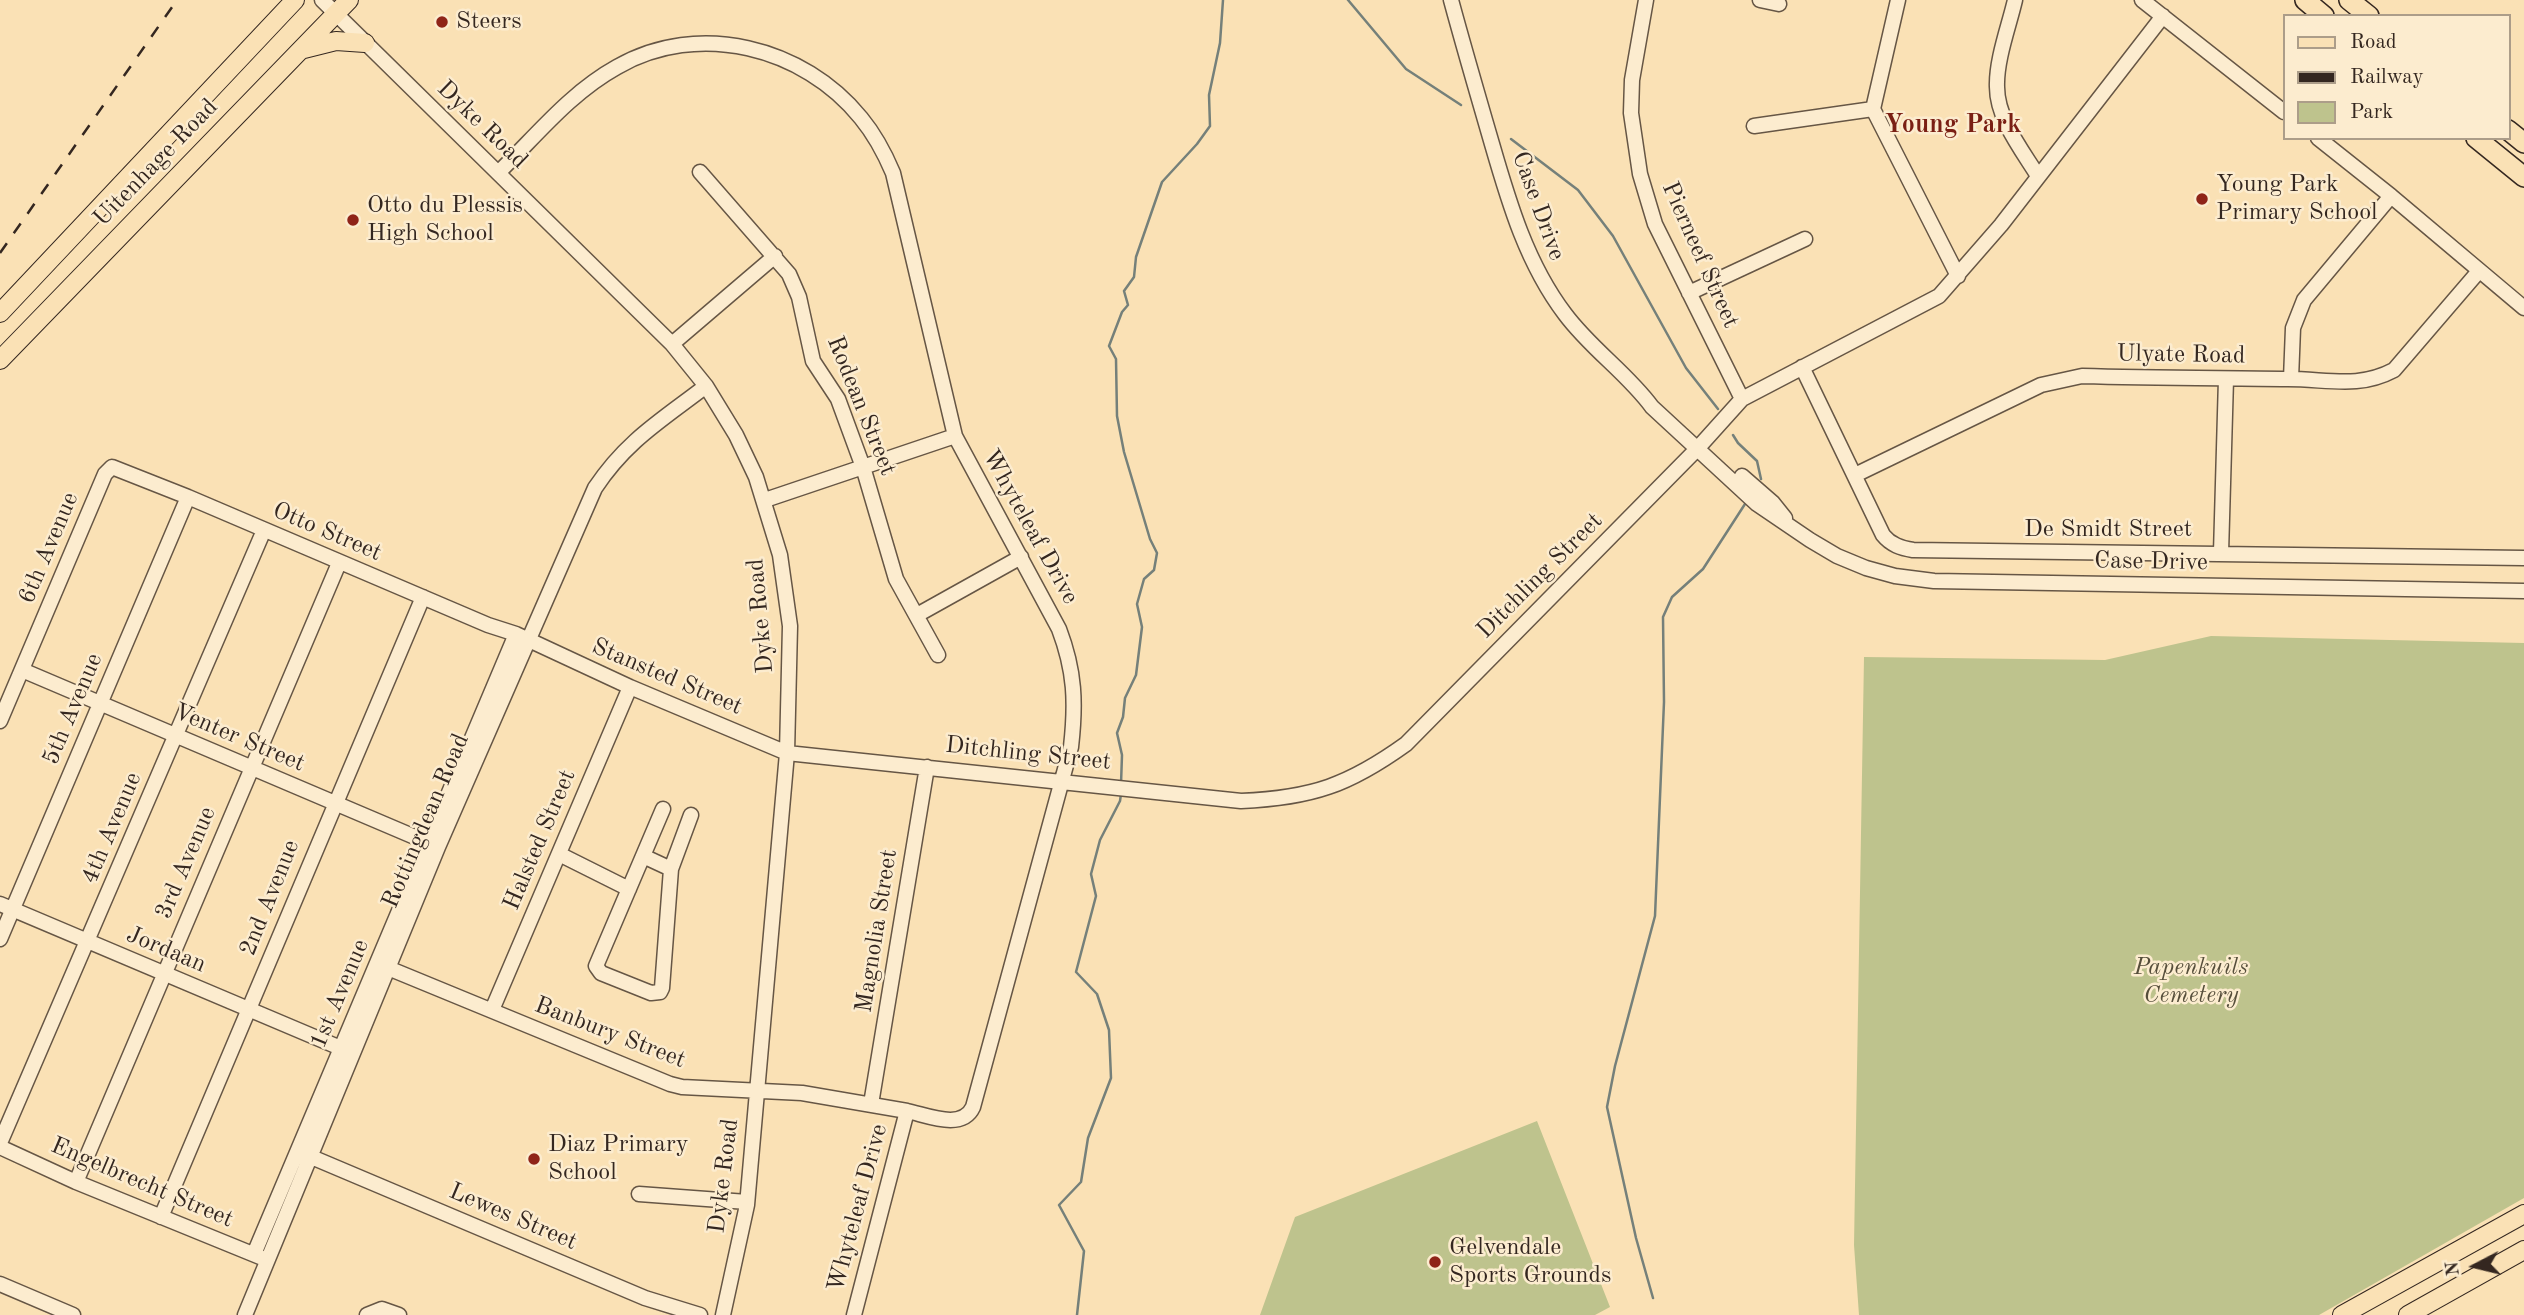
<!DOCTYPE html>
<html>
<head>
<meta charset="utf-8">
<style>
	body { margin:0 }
	#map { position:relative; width:2524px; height:1315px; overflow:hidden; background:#fae1b5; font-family:"Old Standard TT",serif }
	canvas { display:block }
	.legend { position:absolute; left:2283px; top:14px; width:228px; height:126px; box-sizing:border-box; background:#fceccf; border:2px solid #ac9d89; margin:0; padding:9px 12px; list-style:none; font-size:21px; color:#342720 }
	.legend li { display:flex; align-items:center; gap:14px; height:35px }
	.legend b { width:35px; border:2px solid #ac9d89 }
	.north { position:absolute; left:2440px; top:1231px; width:70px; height:70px; -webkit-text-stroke:5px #fceccf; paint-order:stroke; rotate:263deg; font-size:19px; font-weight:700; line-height:28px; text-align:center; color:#342720 }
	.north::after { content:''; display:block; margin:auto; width:24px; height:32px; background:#342720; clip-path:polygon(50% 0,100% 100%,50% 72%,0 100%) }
</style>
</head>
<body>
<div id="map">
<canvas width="2524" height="1315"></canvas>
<ul class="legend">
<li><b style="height:9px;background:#fae1b5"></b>Road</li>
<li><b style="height:9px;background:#342720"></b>Railway</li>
<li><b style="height:19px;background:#bec38d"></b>Park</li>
</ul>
<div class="north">N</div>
</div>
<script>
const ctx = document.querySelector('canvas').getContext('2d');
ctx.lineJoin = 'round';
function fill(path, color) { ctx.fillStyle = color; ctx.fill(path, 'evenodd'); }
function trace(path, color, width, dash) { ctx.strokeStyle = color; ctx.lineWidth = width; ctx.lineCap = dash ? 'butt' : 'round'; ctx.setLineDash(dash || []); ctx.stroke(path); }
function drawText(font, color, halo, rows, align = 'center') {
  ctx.font = font + ' "Old Standard TT",serif'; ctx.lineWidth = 5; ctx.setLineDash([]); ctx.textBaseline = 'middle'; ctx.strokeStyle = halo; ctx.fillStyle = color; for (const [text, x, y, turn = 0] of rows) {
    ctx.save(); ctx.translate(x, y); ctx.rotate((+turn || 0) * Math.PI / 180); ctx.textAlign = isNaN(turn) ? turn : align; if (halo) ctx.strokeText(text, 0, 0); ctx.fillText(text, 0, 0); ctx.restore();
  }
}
const green = new Path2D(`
	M2211 636 2524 643V1198L2319 1315H1859L1854 1245 1864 657 2105 660Z
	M1537 1121 1610 1307 1595 1315H1260L1295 1217Z`);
const stream = new Path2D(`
	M1348 0 1406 69 1461 105
	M1511 139 1578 190 1613 236 1686 368 1718 409
	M1733 435 1738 443 1757 461 1761 479
	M1121 784 1122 755 1117 733 1123 717 1125 698 1136 675 1142 627 1137 604 1144 579 1154 570 1157 553 1150 539 1124 452 1117 416 1116 359 1109 346 1122 312 1128 305 1124 291 1134 277 1136 257 1162 182 1197 144 1210 126 1209 95 1220 43 1223 0
	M1653 1298 1636 1238 1607 1107 1615 1066 1655 916 1664 702 1663 617 1672 597 1703 569 1745 504
	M1077 1315 1084 1251 1059 1205 1081 1182 1088 1138 1111 1078 1109 1030 1097 994 1076 972 1096 896 1091 874 1100 840 1120 801 1121 794`);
const minor = new Path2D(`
	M322 0 672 344 706 386 736 435 756 477 780 555 790 626 787 753 747 1205 723 1315
	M1451 0C1464 48 1478 96 1492 144 1509 203 1527 264 1565 314 1591 349 1627 373 1652 407L1757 504 1810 540 1837 556 1866 568 1895 576 1934 581 2524 591
	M1646 0 1632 80 1631 113 1640 174 1655 224 1742 399
	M1760 0 1779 4
	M1898 0 1873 109 1958 276
	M2015 0C2009 26 1996 60 1997 87 1997 119 2022 150 2038 176
	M2142 0 2284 112
	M1754 126 1873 109
	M2318 138 2391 196 2524 308
	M700 172 789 274 799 297 813 361 838 399 863 467 896 579 938 655
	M498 173C536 136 570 93 617 67 698 20 804 47 861 118 875 135 885 154 893 173L955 436 1059 629C1075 671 1076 703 1071 747L973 1107C962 1131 927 1115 907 1111L854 1315
	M1689 293 1805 239
	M672 344 775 256
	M1802 367 1883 535C1891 545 1901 548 1913 550L2524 558
	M2291 379 2293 328 2304 300 2391 196
	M1855 475 2041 385 2082 376C2151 378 2220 378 2288 379 2328 379 2358 389 2394 370L2479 271
	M1742 476 1773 503 1785 518
	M765 500 955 436
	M2221 553 2226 379
	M917 615 1021 557
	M22 670 436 846
	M0 721 105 474 112 467 188 497 488 625 516 634 630 687 787 753 1241 801C1312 798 1349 785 1406 744L1697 449 1742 399 1939 296 2001 225 2163 16
	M663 809 596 966 601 973 651 993 660 992 662 988 671 869 691 815
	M559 854 629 889
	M643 856 671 869
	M0 904 350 1052
	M0 939 188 497
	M388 968 670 1084 682 1087 802 1093 907 1111
	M492 1010 630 687
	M871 1104 927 767
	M0 1143 264 530
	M0 1147 76 1182 260 1257
	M309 1156 645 1298 700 1315
	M76 1182 339 563
	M639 1194 747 1202
	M161 1217 423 597
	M254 1254 516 634
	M0 1284 73 1315
	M245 1315 438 847 595 488C627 440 662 420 706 386
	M367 1315 382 1309 399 1315`);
const major = new Path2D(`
	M304 49 336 41 365 43
	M0 313 295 0
	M0 360 349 0
	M2342 1315 2524 1214
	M2408 1315 2524 1250`);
const highway = new Path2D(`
	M2305 0 2324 16
	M2349 0 2369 16
	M2508 130 2524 143
	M2476 138 2524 177`);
const rail = new Path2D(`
	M0 253 177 0`);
const markers = [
	[442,22,7,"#8f2418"],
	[2202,199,7,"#8f2418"],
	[353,220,7,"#8f2418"],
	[534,1159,7,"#8f2418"],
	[1435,1262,7,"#8f2418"]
];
const poiNames = [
	["Steers",456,22],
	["Young Park",2216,185],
	["Primary School",2216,213],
	["Otto du Plessis",367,206],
	["High School",367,234],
	["Diaz Primary",548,1145],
	["School",548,1173],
	["Gelvendale",1449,1248],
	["Sports Grounds",1449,1276]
];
const streetNames = [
	["Dyke Road",482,125,44],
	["Uitenhage Road",156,163,-46],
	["Case Drive",1538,206,70],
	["Pierneef Street",1700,255,66],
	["Ulyate Road",2181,355,1],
	["Rodean Street",861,406,68],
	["Whyteleaf Drive",1030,527,61],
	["De Smidt Street",2108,530],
	["Otto Street",327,532,23],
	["6th Avenue",49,548,-67],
	["Case Drive",2151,562,1],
	["Ditchling Street",1540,576,-45],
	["Dyke Road",761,616,-95],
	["Stansted Street",667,677,23],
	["5th Avenue",73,709,-67],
	["Venter Street",239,738,23],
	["Ditchling Street",1028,754,6],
	["Rottingdean Road",426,821,-67],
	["4th Avenue",112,828,-67],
	["Halsted Street",540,840,-67],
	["3rd Avenue",186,863,-67],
	["2nd Avenue",270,898,-68],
	["Magnolia Street",877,931,-81],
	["Jordaan",166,950,23],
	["1st Avenue",340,994,-67],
	["Banbury Street",610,1033,21],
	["Dyke Road",724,1176,-83],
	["Engelbrecht Street",142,1183,23],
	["Whyteleaf Drive",858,1208,-75],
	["Lewes Street",513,1217,23]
];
const parkNames = [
	["Papenkuils",2191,968],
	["Cemetery",2191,996]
];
const neighbourhoodNames = [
	["Young Park",1953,125]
];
fill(green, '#bec38d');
trace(stream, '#75807a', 2.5);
trace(minor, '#665645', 17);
trace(major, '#342720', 20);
trace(highway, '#342720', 22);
trace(minor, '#fceccf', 14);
trace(major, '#fae1b5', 18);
trace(highway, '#fae1b5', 19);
trace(rail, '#342720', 2.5, [12, 12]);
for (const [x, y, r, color] of markers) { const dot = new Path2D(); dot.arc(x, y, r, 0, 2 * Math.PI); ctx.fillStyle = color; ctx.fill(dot); trace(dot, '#fceccf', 2.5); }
drawText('24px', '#342720', '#fceccf', poiNames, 'left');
drawText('24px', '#342720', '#fceccf', streetNames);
drawText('italic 24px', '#564e3b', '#fceccf', parkNames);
drawText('bold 26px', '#7a1f14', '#fceccf', neighbourhoodNames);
</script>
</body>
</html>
